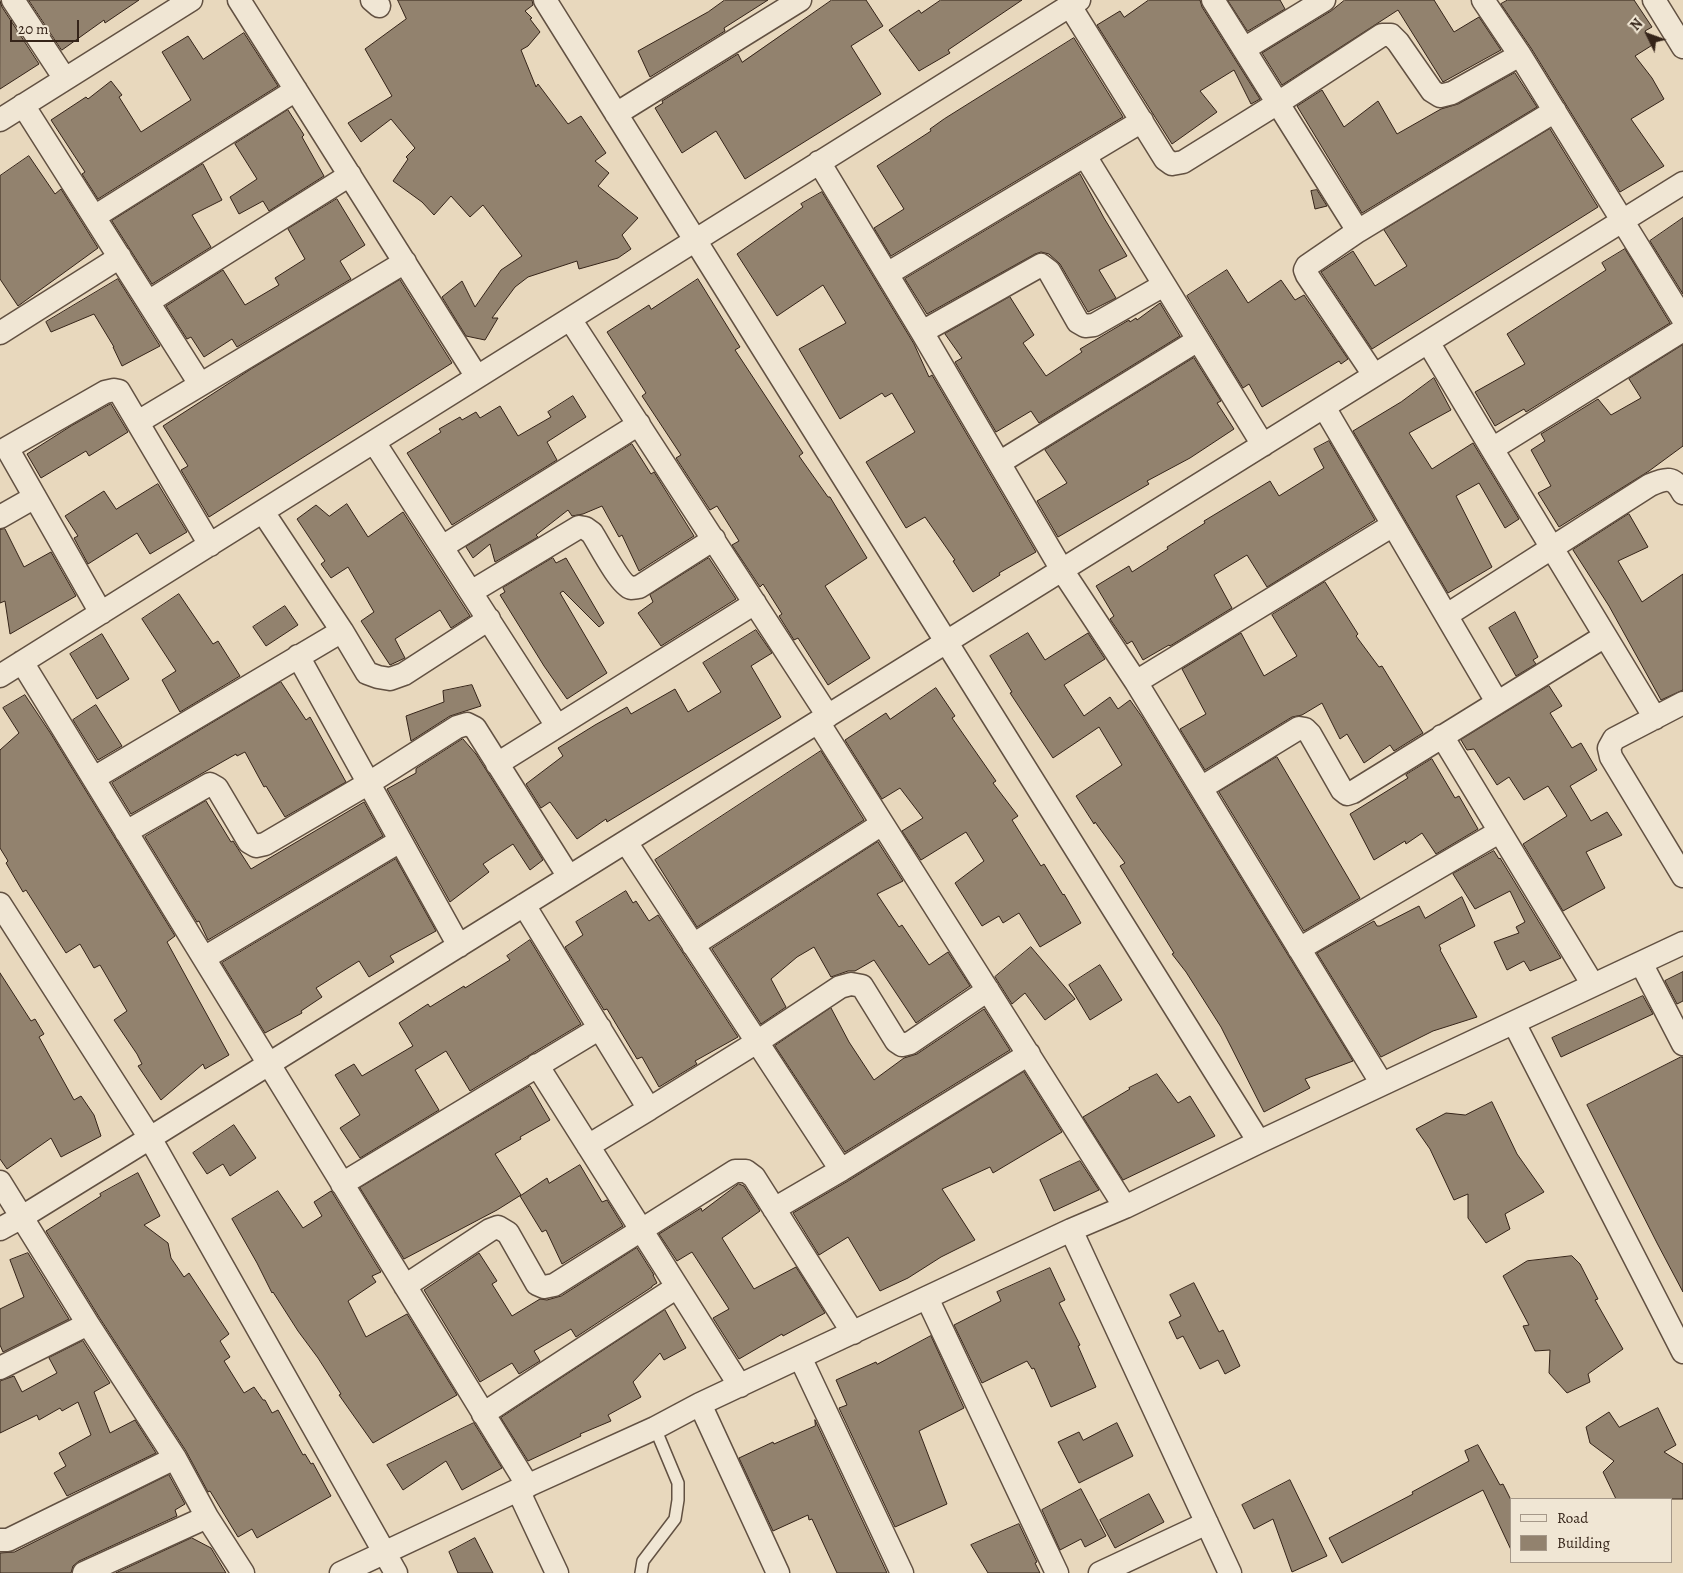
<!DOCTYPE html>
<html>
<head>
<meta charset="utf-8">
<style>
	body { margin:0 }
	#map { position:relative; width:1683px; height:1573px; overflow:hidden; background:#e8d8bd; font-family:Alegreya,serif }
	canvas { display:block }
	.legend { position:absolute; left:1510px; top:1498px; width:162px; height:65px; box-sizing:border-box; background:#f0e6d4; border:1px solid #a59889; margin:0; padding:6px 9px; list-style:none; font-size:15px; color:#352419 }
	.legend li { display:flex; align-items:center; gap:10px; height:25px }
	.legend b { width:25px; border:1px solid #a59889 }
	.north { position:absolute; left:1623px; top:10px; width:50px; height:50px; -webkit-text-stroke:4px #f0e6d4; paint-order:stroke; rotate:312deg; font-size:14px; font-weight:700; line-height:20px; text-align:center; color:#352419 }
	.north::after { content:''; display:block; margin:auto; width:18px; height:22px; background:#352419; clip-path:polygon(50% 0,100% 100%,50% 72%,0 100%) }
	.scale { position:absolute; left:10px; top:20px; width:69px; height:22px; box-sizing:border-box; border:2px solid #352419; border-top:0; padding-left:6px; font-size:15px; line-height:18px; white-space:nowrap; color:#352419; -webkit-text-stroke:4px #f0e6d4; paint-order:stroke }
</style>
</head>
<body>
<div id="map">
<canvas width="1683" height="1573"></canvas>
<ul class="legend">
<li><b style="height:6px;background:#f0e6d4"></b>Road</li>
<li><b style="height:14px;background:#92826e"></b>Building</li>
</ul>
<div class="north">N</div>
<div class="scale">20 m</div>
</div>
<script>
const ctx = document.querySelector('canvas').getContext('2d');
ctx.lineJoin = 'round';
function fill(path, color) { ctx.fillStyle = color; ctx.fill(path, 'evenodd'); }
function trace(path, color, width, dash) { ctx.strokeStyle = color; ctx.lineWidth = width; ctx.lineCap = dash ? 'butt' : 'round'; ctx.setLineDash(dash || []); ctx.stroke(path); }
const building = new Path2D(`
	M29 0H139L105 23 104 20 62 50Z
	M398 0H532L533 5 525 11 532 18 530 19 540 32 528 46 521 50 536 87 538 84 568 124 581 116 606 153 595 161 609 173 598 186 638 218 622 235 631 249 618 258 579 269 577 261 528 277 515 287 492 318H498L485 340 466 336 442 297 462 281 475 307 501 270 522 256 483 205 470 217 451 196 434 215 422 202 393 181 408 159 406 157 415 148 391 119 361 142 348 123 392 96 365 49 406 19Z
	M725 0H768L724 28 725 31 650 77 638 51 708 12Z
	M832 0H866L883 26 851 46 881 94 745 179 716 131 682 153 655 108 663 103 662 101 738 54 742 62Z
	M941 0H1022L948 50 950 53 919 71 889 30 919 10 921 13Z
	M1149 0H1200L1202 7 1260 99 1251 104 1234 70 1200 91 1217 112 1172 144 1097 25 1120 11 1124 17Z
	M1228 0H1280L1285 9 1248 31Z
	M1345 0H1434L1454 32 1479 17 1501 50 1443 82 1398 10 1282 85 1262 53 1331 11Z
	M1508 0H1634L1652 27 1645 31 1654 44 1635 56 1652 78 1664 99 1631 119 1664 166 1620 192 1531 48 1501 4Z
	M0 1 2 7 39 64 0 89Z
	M244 33 278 86 98 199 82 174 85 172 51 120 86 97 88 99 111 81 122 95 119 97 141 132 191 100 162 52 188 36 203 59Z
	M1074 38 1123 117 891 256 874 228 904 209 877 166 931 131 930 129 944 119Z
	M1515 73 1537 107 1362 213 1297 106 1322 90 1344 127 1378 101 1397 134 1441 109 1458 104Z
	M288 110 304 135 302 137 324 176 269 211 263 201 239 214 230 197 257 179 235 144Z
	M1550 129 1598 207 1372 349 1321 272 1353 251 1375 286 1407 266 1384 230Z
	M29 156 55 194 61 189 98 248 18 306 0 279V176Z
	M203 164 222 200 192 215 211 247 152 284 112 221Z
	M1080 174 1104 218 1127 256 1099 270 1116 298 1088 312 1060 264 1049 254 1041 252 1035 254 927 314 905 279Z
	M1317 190 1327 206 1315 209 1311 191Z
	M822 192 914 344 929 377 932 375 1036 552 999 573 1000 575 973 592 953 561 955 560 925 517 906 528 866 462 915 432 892 393 885 397 882 393 840 419 799 349 846 323 823 285 777 316 737 254 803 207 801 204Z
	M337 199 365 245 340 261 351 279 237 347 232 339 204 357 191 337 187 339 166 306 223 270 245 305 279 285 275 278 305 259 288 229Z
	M1683 218V294L1650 241Z
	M1625 249 1670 323 1526 412 1524 409 1495 426 1475 392 1525 364 1507 334 1606 270 1602 263Z
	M1227 270 1248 303 1281 280 1295 300 1304 295 1348 359 1341 364 1339 361 1262 407 1249 384 1243 388 1187 296Z
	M118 279 160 346 122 366 113 347H114L94 314 51 332 46 322Z
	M698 279 740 347 735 350 803 453 799 456 828 497H830L867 558 825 586 870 658 828 685 798 638 794 640 779 616 782 614 763 584 760 587 732 545 739 541 717 506 710 510 676 458 681 455 642 396 646 393 607 332 649 305 651 309Z
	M400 280 452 363 209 517 181 470 188 466 163 426 251 369Z
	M1010 297 1034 335 1023 343 1046 376 1082 352 1080 349 1129 320 1130 322 1136 318 1137 320 1160 303 1180 336 1039 423 1031 411 996 432 955 362 962 358 945 334Z
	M1683 345V446L1649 471 1559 527 1538 493 1551 486 1531 450 1545 441 1541 434 1598 399 1611 415 1641 398 1629 379Z
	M1194 358 1221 401 1217 403 1234 429 1190 458 1147 481 1149 484 1058 537 1037 501 1067 483 1045 450Z
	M1434 378 1451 410 1409 433 1432 469 1473 443 1519 519 1505 528 1479 483 1456 496 1492 567 1448 593 1353 431 1401 402Z
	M573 396 586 417 547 442 557 460 452 525 407 453 441 432 439 429 460 417 462 420 476 412 480 418 500 406 518 436 551 417 548 412Z
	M111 404 128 432 89 456 86 451 41 478 27 454 71 426Z
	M1329 441 1375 520 1267 587 1247 555 1214 575 1232 608 1170 646 1169 645 1143 660 1132 641 1127 644 1110 619 1114 616 1096 586 1129 566 1132 572 1168 549 1167 547 1205 523 1204 521 1270 481 1279 496 1324 468 1314 449Z
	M632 444 651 474 654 472 694 536 639 571 622 535 619 537 602 506 583 514 572 516 568 510 536 535 538 537 495 562 490 544 473 558 466 547Z
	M158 484 187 532 150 554 137 533 88 564 74 538 78 536 65 516 104 491 116 509Z
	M347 504 368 537 403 512 470 616 451 628 440 610 395 639 405 658 390 665 361 621 374 612 348 567 331 578 321 564 325 561 297 519 316 505 329 516Z
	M1629 514 1648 547 1618 561 1642 602 1683 574V690L1661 700 1609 606 1573 550Z
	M5 529 24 567 51 552 76 596 10 634 5 601 0 603V530Z
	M553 558 556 563 566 558 604 623 599 627 563 591 560 593 607 673 567 699 544 666 500 595 505 592 503 588Z
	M709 558 736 599 661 646 638 613 653 602 650 595Z
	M1325 582 1358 634 1356 636 1379 667 1382 666 1423 733 1394 751 1390 745 1364 763 1347 734 1340 739 1322 703 1302 715 1292 717 1205 770 1180 729 1206 714 1182 669 1241 633 1264 676 1297 656 1272 615Z
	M179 594 213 644 218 641 240 676 180 712 162 680 176 671 142 619Z
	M285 606 298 625 266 646 253 627Z
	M1515 612 1538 657 1533 660 1536 664 1516 676 1489 628Z
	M756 630 772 653 751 666 781 717 607 822 606 819 577 839 550 802 541 808 526 784 563 756 558 748 595 725 627 707 631 714 675 689 688 712 721 692 703 663Z
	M1028 633 1045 660 1088 633 1105 659 1064 685 1084 716 1110 697 1118 709 1130 700 1142 717 1353 1061 1305 1079 1310 1088 1264 1112 1221 1027 1186 972 1172 954 1174 953 1120 866 1125 863 1095 822 1094 824 1076 796 1122 765 1099 727 1053 758 1010 693 1012 692 990 656Z
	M102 634 129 679 97 699 70 654Z
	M281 682 306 720 310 717 346 782 285 817 266 786 264 787 245 752 237 756 236 754 131 814 112 783Z
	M472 685 481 706 450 716 411 741 406 716 444 702 443 691Z
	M1549 686 1562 706 1550 713 1572 748 1581 743 1597 770 1570 786 1591 821 1607 812 1622 835 1586 852 1605 888 1563 911 1523 844 1567 816 1548 786 1524 800 1509 777 1497 785 1474 749 1467 750 1461 740Z
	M936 688 955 716 952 718 996 781 993 783 1018 816 1012 820 1041 866 1044 864 1063 895 1064 894 1081 923 1040 947 1019 913 1003 923 999 916 982 926 955 883 984 861 966 832 921 860 902 831 923 818 900 788 882 799 845 740 886 713 890 719Z
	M25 695 51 734 175 936 167 942 229 1055 205 1069 203 1064 161 1100 138 1066 142 1064 137 1054 114 1020 127 1011 100 965 94 968 80 944 66 953 26 890 23 892 6 863 8 861 0 848V750L19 733 3 708Z
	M96 705 122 746 98 760 73 720Z
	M463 739 476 754 543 860 530 870 513 844 483 864 489 872 450 902 387 789 416 773V769Z
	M821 751 864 820 697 927 655 860Z
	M1277 757 1360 898 1304 931 1219 792Z
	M1432 759 1455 798 1459 796 1478 829 1436 854 1422 833 1406 844 1405 841 1374 860 1350 814 1408 778 1406 775Z
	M206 801 231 842 233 841 251 869 364 802 383 836 208 940 199 921 197 922 145 837Z
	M878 842 903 881 877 894 899 927 902 925 929 965 948 952 970 986 916 1023 874 960 855 971H848L831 977 814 947 797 957 771 979 786 1007 761 1024 712 949Z
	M1494 851 1499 859 1500 858 1561 958 1530 971 1524 961 1507 970 1494 942 1519 933 1516 927 1525 922 1510 891 1475 909 1453 874Z
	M396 859 436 931 390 956 394 962 369 977 359 961 316 988 322 997 301 1011 302 1013 265 1033 222 963Z
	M626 891 633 903 636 901 649 921 658 915 738 1037 695 1061 697 1064 659 1087 642 1057 637 1059 607 1009 604 1010 565 947 583 935 576 922Z
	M1462 897 1475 926 1439 945 1441 949 1440 950 1477 1017 1433 1031 1381 1057 1317 953 1374 921 1377 926H1380L1419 906 1425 918Z
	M530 940 581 1024 470 1091 446 1051 415 1070 439 1110 360 1158 340 1128 360 1115 335 1075 354 1064 362 1076 413 1046 399 1023 428 1004 430 1007 464 986 465 988 510 960 507 956Z
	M1031 947 1075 999 1045 1020 1025 993 1012 1004 995 977Z
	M1100 965 1122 1000 1090 1020 1069 985Z
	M1683 972V1001L1677 1004 1665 981Z
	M0 973 31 1021 35 1019 44 1034 39 1037 74 1100 81 1096 94 1115 101 1136 61 1157 51 1138 7 1169 0 1159Z
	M1643 996 1653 1014 1561 1057 1552 1038Z
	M831 1008 849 1042 874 1080 904 1058 917 1054 984 1009 1010 1050 845 1152 775 1046Z
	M1681 1057H1683V1292L1657 1243 1587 1105Z
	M1024 1072 1062 1132 993 1173 990 1167 942 1189 975 1240 941 1257 908 1278 880 1291 848 1237 819 1255 793 1213 848 1181Z
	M1157 1074 1178 1103 1190 1096 1215 1136 1123 1180 1083 1117 1130 1089 1129 1088Z
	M530 1086 550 1120 520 1137 521 1139 495 1154 521 1195 497 1210 404 1259 360 1188Z
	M1492 1102 1517 1154 1544 1192 1505 1214 1510 1229 1486 1243 1468 1218V1194L1454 1200 1430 1149 1416 1129 1446 1113 1465 1115Z
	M234 1125 256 1158 230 1176 223 1164 207 1174 193 1153Z
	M1080 1161 1099 1190 1054 1211 1040 1180Z
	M580 1165 602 1202 607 1200 623 1226 562 1264 546 1230 542 1232 520 1196 547 1178 549 1183Z
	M138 1173 160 1216 144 1225 168 1243 171 1258 184 1277 189 1273 229 1334 220 1341 230 1357 224 1361 244 1393 254 1387 263 1400H265L272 1413 278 1410 303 1455 305 1454 311 1464 313 1463 331 1496 257 1538 252 1529 238 1537 210 1491 208 1492 186 1451 99 1317 46 1231 101 1196 100 1194Z
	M739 1184 744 1186 760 1211 722 1238 754 1289 796 1267 825 1313 783 1336 782 1334 739 1359 713 1318 729 1309 692 1252 677 1261 659 1234 701 1208 702 1211Z
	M278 1191 303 1228 322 1216 314 1202 331 1191 332 1192 381 1272 372 1276 376 1282 348 1301 366 1337 407 1314 457 1395 373 1443 339 1395 341 1394 318 1358 298 1331 273 1292 272 1293 257 1263 232 1219Z
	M637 1248 654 1275H653L657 1283 652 1286V1287L576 1337 571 1329 534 1351 540 1361 519 1374 512 1363 480 1382 424 1290 479 1253 497 1281 492 1284 512 1316 540 1299 547 1300 561 1296Z
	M28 1253 69 1319 3 1352 0 1345V1309L24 1297 10 1260Z
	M1572 1256 1580 1264 1598 1299 1595 1300 1623 1349 1588 1374 1590 1382 1567 1393 1549 1373 1550 1350 1535 1351 1523 1326 1529 1325 1503 1276 1527 1261Z
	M1050 1268 1065 1300 1059 1303 1080 1345 1078 1346 1096 1387 1051 1407 1034 1368 1032 1369 1027 1361 982 1383 954 1325 1001 1301 997 1292Z
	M1194 1283 1219 1332 1223 1330 1240 1366 1225 1374 1218 1360 1200 1369 1183 1336 1177 1339 1169 1322 1181 1316 1170 1295Z
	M665 1310 686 1348 664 1360 660 1353 633 1382 641 1397 608 1415 611 1421 580 1434 581 1436 528 1461 501 1418Z
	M931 1336 964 1408 919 1431 947 1504 895 1527 839 1408 847 1405 836 1380 876 1362 877 1364Z
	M83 1341 110 1383 94 1392 110 1433 135 1420 156 1453 67 1496 54 1473 66 1466 59 1453 91 1435 78 1402 62 1411 60 1408 39 1420 37 1415 0 1433V1381L14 1376 22 1392 57 1373 49 1358Z
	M1658 1408 1676 1445 1664 1452 1683 1464V1499H1616L1603 1472 1614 1461 1590 1443 1586 1427 1609 1412 1619 1427Z
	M815 1420 887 1573H837L812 1519 809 1520 808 1515 773 1531 739 1458 773 1442 774 1444 815 1426Z
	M474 1423 502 1468 462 1490 446 1461 403 1490 387 1465Z
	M1117 1423 1133 1456 1079 1483 1058 1442 1079 1432 1083 1440Z
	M1478 1445 1500 1485 1503 1484 1512 1502V1552L1483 1490 1342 1563 1329 1538 1413 1494 1412 1492 1469 1461 1465 1451Z
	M169 1475 185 1504 175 1510 177 1516 79 1561 73 1566 71 1573H0V1553L14 1552Z
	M1290 1480 1327 1556 1292 1572 1273 1519 1254 1529 1242 1505Z
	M1081 1489 1106 1536 1085 1547 1081 1539 1060 1550 1042 1510Z
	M1149 1494 1164 1522 1115 1548 1100 1520Z
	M1019 1524 1037 1562 1035 1563 1040 1573H988L971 1545Z
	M192 1538 211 1548 226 1573H116Z
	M475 1538 493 1573H458L449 1552Z`);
const service = new Path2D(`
	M641 1573 643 1561 675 1519 678 1500V1483L655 1428`);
const minor = new Path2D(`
	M13 0 65 79
	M239 0 477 377
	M372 0 379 6
	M545 0 1259 1142
	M1213 0 1358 231
	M1483 0 1520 55 1683 319
	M1654 0 1683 47
	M1070 6 1165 159 1172 164 1183 162 1278 103 1382 35H1391L1398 42 1432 91 1440 96 1452 93 1520 55
	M1244 49 1324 0
	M23 105 200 384
	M616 114 800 0
	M0 120 191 0
	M1085 156 1263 445
	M819 162 922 332 1062 570 1136 682 1382 1084
	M94 217 296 90
	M887 274 1142 121
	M148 302 350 175
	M570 319 828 716
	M922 332 1041 265 1049 271 1078 322 1085 326 1094 325 1164 285
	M0 333 120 257
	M1428 342 1492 449 1655 718
	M1374 375 1307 275 1305 270 1307 266 1358 231 1555 111
	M1324 407 1497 702
	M138 422 405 262
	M374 442 557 726
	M1492 449 1683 330
	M999 463 1198 340
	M263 512 342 631 367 673 378 677 390 679 404 674 489 619
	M0 517 35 497
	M442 547 639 424
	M471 592 579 527 585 528 592 533C599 544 620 585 631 588 633 588 638 587 639 587L714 539
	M101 613 7 448 105 392 114 390 119 391 210 545
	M1447 615 1650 485C1666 478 1674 476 1683 493
	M298 656 459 946
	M22 662 528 1486
	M0 676 1079 0
	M1136 682 1393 525
	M1683 703 1614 739 1609 748 1611 757 1683 876
	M818 722 1125 1207
	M1442 736 1593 985
	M497 764 755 603
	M94 778 342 631
	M1201 788 1299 728 1305 729 1310 734 1342 790 1347 794 1353 792 1605 636
	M126 832 210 784 217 788 249 842 256 846 265 844 369 783 457 727 467 724 475 728 569 877
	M626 842 841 1170
	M0 904 150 1138 396 1573
	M524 905 649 1109 588 1146
	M693 945 882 824
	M1299 949 1499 832
	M204 958 400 841
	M1641 963 1683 1044
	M1514 1023 1683 1352
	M537 1065 740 1386
	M649 1109 757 1042 840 987 851 984 862 986 896 1041 902 1045 910 1043 988 990
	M0 1182 88 1324 175 1458 207 1517 243 1573
	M342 1184 600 1028
	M774 1209 841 1170 1029 1054
	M0 1229 22 1217 150 1138 1683 183
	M1071 1230 1230 1573
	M405 1286 490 1230 498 1227 508 1233 537 1284 544 1287 554 1285 735 1171H746L754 1177 853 1333
	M927 1298 1057 1573
	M800 1357 902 1573
	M0 1368 88 1324
	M700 1404 778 1573
	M483 1414 677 1287
	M518 1490 557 1573
	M0 1540H8L175 1458
	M84 1573 207 1517
	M341 1573 518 1490 655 1428 700 1404 800 1357 1071 1230 1125 1207 1259 1142 1683 943
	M1100 1573 1207 1523`);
fill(building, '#92826e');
trace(building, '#352419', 1);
trace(service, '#625142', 14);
trace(minor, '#625142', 25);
trace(service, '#f0e6d4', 11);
trace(minor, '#f0e6d4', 22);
</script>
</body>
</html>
